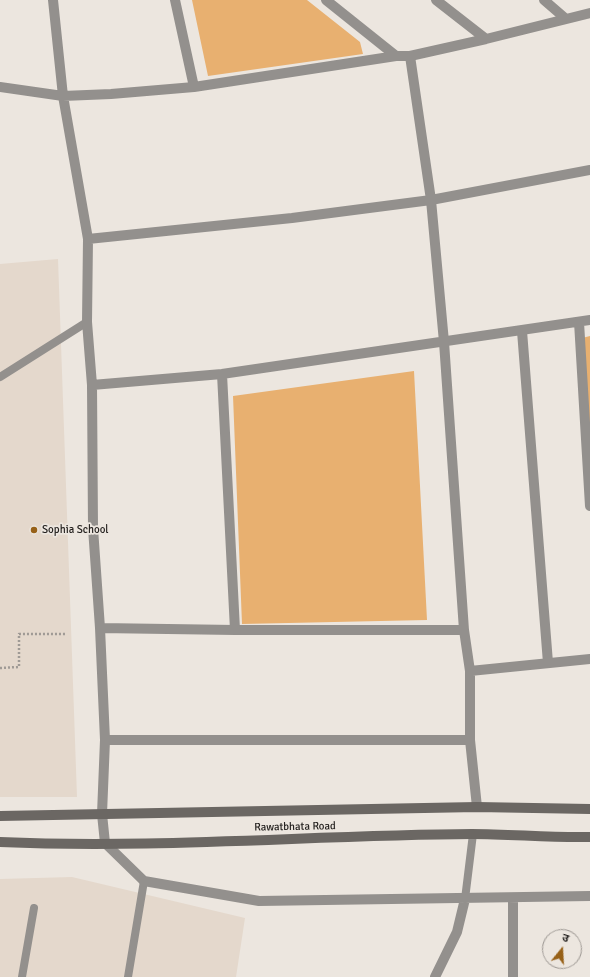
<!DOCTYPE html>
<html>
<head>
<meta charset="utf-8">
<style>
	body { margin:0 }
	#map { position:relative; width:590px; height:977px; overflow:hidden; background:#ece6df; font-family:Signika,"Noto Sans Devanagari",sans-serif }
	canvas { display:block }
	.north { position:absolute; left:542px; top:929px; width:40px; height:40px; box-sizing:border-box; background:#ece6df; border:1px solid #9c9792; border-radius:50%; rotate:18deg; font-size:11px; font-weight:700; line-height:16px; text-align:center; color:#24211f }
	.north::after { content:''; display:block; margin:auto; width:14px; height:18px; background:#976118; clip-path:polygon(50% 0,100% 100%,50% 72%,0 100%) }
</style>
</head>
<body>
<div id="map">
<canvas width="590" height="977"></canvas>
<div class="north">उ</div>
</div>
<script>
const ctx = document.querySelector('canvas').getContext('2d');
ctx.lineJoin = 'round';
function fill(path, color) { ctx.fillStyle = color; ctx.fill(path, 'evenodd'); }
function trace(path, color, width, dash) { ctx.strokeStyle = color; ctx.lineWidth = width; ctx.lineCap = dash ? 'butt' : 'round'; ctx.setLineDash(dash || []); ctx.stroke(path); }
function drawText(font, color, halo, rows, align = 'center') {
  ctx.font = font + ' Signika,sans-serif'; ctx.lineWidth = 3.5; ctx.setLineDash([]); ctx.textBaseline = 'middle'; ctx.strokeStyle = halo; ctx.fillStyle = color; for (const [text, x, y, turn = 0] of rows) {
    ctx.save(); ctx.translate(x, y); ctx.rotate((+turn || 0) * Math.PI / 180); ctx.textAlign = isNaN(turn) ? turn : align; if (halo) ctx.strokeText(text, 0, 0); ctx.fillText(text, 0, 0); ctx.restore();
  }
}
const built = new Path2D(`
	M58 259 77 797H0V264Z
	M72 877 245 918 236 977H0V879Z`);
const green = new Path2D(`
	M192 0H307L360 42 363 54 208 76Z
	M590 336V477L582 338Z
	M414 371 427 620 242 624 233 396Z`);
const path = new Path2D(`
	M0 668 19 667V634H66`);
const lane = new Path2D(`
	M0 377 87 322
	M465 899 473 834
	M22 977 34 908
	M128 977 144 881`);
const street = new Path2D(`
	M53 0 63 96 88 239 87 322 92 385 93 528 100 628 105 740 102 814 105 843 144 881 259 901 590 896
	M175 0 194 87
	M326 0 396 56
	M436 0 486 39
	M544 0 566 19
	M410 56 431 200 444 342 464 630 470 671V740L477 807
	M0 87 63 96 111 94 194 87 396 56H410L486 39 590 13
	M88 239 292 218 431 200 590 170
	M579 322 590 506
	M522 331 548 663
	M222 374 235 630
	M92 385 222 374 590 320
	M100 628 235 630H464
	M470 671 590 659
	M105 740H470
	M513 898V977
	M435 977 457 932 465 899`);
const secondary = new Path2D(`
	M0 816 477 807 590 809
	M0 842C157 849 315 835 472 834 511 834 551 838 590 837`);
const markers = [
	[34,530,4,"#976118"]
];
const poiNames = [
	["Sophia School",42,530]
];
const streetNames = [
	["Rawatbhata Road",295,827,-1]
];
fill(built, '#e4d8cc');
fill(green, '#e8b070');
trace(path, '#9f9a95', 2.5, [2, 2]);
trace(lane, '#93908d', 8);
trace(street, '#93908d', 10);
trace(secondary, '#6b6763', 10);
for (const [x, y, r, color] of markers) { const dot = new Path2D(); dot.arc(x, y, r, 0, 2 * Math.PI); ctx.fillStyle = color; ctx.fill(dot); trace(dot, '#ece6df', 1.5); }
drawText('11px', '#24211f', '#ece6df', poiNames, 'left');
drawText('11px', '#24211f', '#ece6df', streetNames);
</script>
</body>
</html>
